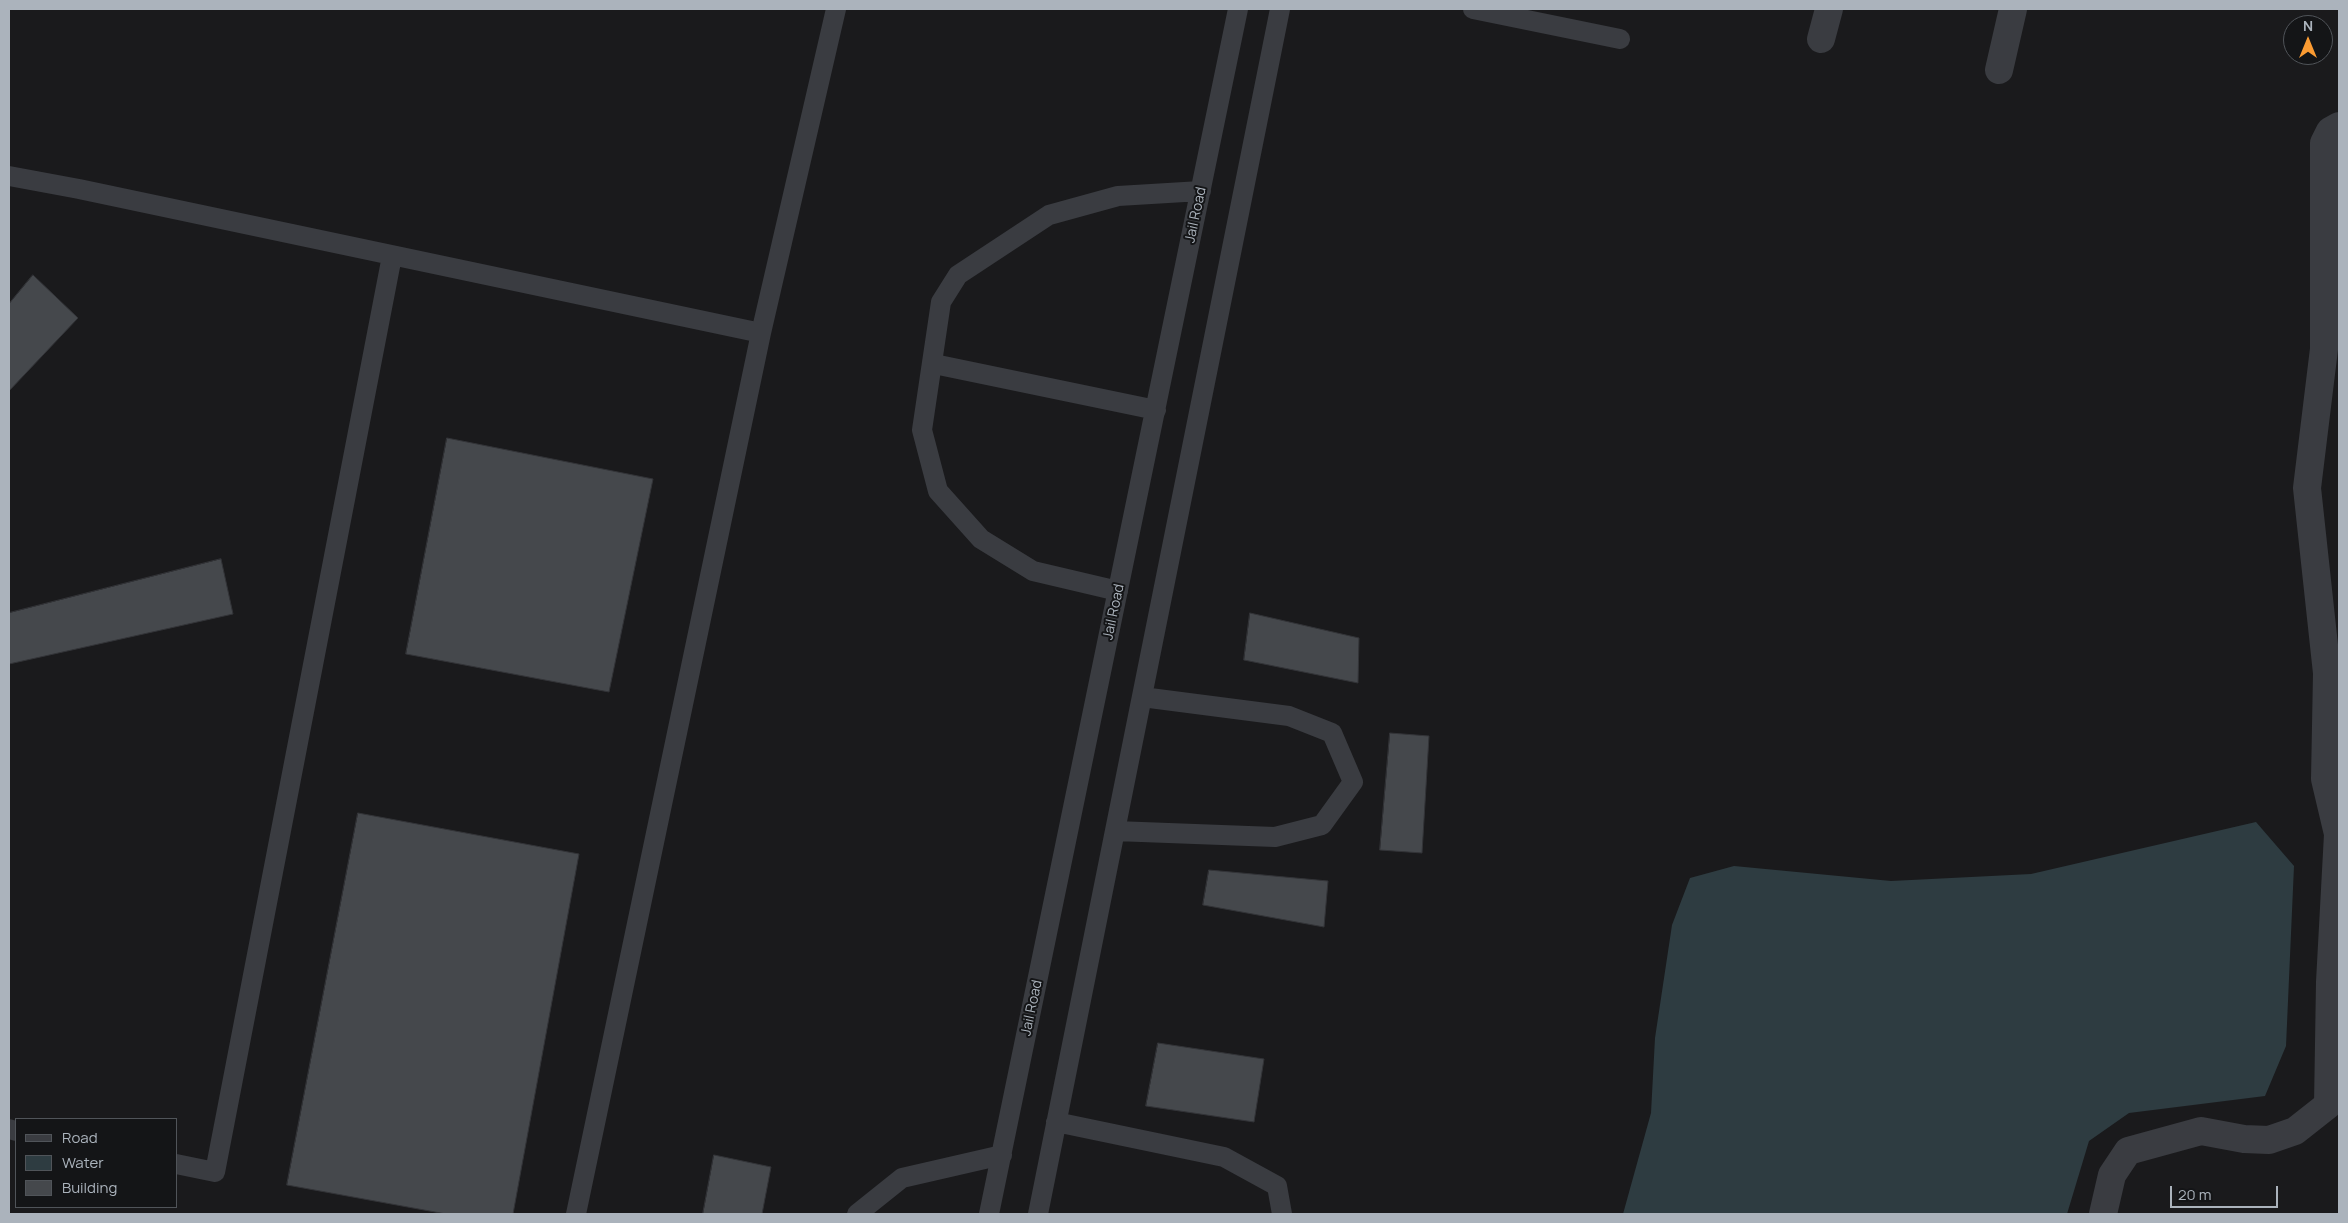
<!DOCTYPE html>
<html>
<head>
<meta charset="utf-8">
<style>
	body { margin:0 }
	#map { position:relative; width:2348px; height:1223px; overflow:hidden; background:#1a1a1c; font-family:Manrope,sans-serif }
	canvas { display:block }
	.frame { position:absolute; inset:0; border:10px solid #abb3bc; pointer-events:none }
	.legend { position:absolute; left:15px; top:1118px; width:162px; height:90px; box-sizing:border-box; background:#141517; border:1px solid #505459; margin:0; padding:6px 9px; list-style:none; font-size:15px; color:#abb3bc }
	.legend li { display:flex; align-items:center; gap:10px; height:25px }
	.legend b { width:25px; border:1px solid #505459 }
	.north { position:absolute; left:2283px; top:15px; width:50px; height:50px; box-sizing:border-box; background:#141517; border:1px solid #505459; border-radius:50%; rotate:0deg; font-size:14px; font-weight:700; line-height:20px; text-align:center; color:#abb3bc }
	.north::after { content:''; display:block; margin:auto; width:18px; height:22px; background:#fb9b32; clip-path:polygon(50% 0,100% 100%,50% 72%,0 100%) }
	.scale { position:absolute; left:2170px; top:1186px; width:108px; height:22px; box-sizing:border-box; border:2px solid #abb3bc; border-top:0; padding-left:6px; font-size:15px; line-height:18px; white-space:nowrap; color:#abb3bc; -webkit-text-stroke:4px #141517; paint-order:stroke }
</style>
</head>
<body>
<div id="map">
<canvas width="2348" height="1223"></canvas>
<div class="frame"></div>
<ul class="legend">
<li><b style="height:6px;background:#3a3c41"></b>Road</li>
<li><b style="height:14px;background:#2e3c41"></b>Water</li>
<li><b style="height:14px;background:#45484c"></b>Building</li>
</ul>
<div class="north">N</div>
<div class="scale">20 m</div>
</div>
<script>
const ctx = document.querySelector('canvas').getContext('2d');
ctx.lineJoin = 'round';
function fill(path, color) { ctx.fillStyle = color; ctx.fill(path, 'evenodd'); }
function trace(path, color, width, dash) { ctx.strokeStyle = color; ctx.lineWidth = width; ctx.lineCap = dash ? 'butt' : 'round'; ctx.setLineDash(dash || []); ctx.stroke(path); }
function drawText(font, color, halo, rows, align = 'center') {
  ctx.font = font + ' Manrope,sans-serif'; ctx.lineWidth = 4; ctx.setLineDash([]); ctx.textBaseline = 'middle'; ctx.strokeStyle = halo; ctx.fillStyle = color; for (const [text, x, y, turn = 0] of rows) {
    ctx.save(); ctx.translate(x, y); ctx.rotate((+turn || 0) * Math.PI / 180); ctx.textAlign = isNaN(turn) ? turn : align; if (halo) ctx.strokeText(text, 0, 0); ctx.fillText(text, 0, 0); ctx.restore();
  }
}
const water = new Path2D(`
	M2256 822 2294 866 2286 1046 2265 1096 2129 1113 2089 1141 2067 1214H1623L1651 1113 1655 1038 1672 925 1690 878 1734 866 1891 881 2031 874Z`);
const building = new Path2D(`
	M33 275 78 318 9 391V304Z
	M447 438 653 479 609 692 406 654Z
	M221 559 233 614 9 664V613Z
	M1250 613 1359 638 1358 683 1244 660Z
	M1390 733 1429 736 1422 853 1380 850Z
	M358 813 579 854 513 1214H446L287 1185Z
	M1209 870 1328 881 1324 927 1203 905Z
	M1158 1043 1264 1059 1254 1122 1146 1106Z
	M714 1155 771 1167 762 1214H703Z`);
const service = new Path2D(`
	M1473 9 1620 39
	M9 176 79 189 761 333
	M934 364 1156 410
	M1118 591 1033 571 981 539 938 491 922 430 941 302 958 275 1049 215 1118 196 1201 191
	M1115 831 1275 837 1322 825 1353 782 1332 733 1289 716 1142 697
	M1056 1122 1224 1157 1277 1186 1282 1214
	M9 1129 16 1131
	M176 1164 215 1172 392 256
	M576 1214 761 333 836 9
	M857 1214 902 1178 1002 1155
	M989 1214 1238 9
	M1038 1214 1280 9`);
const minor = new Path2D(`
	M1821 39 1829 9
	M1999 70 2013 9
	M2103 1214 2112 1175 2128 1151 2201 1131 2244 1139 2269 1140 2295 1131 2328 1105 2330 982 2338 834 2325 779 2327 673 2307 488 2324 349V143L2330 131 2339 126`);
const streetNames = [
	["Jail Road",1196,215,-78],
	["Jail Road",1114,612,-78],
	["Jail Road",1032,1008,-78]
];
fill(water, '#2e3c41');
fill(building, '#45484c');
trace(building, '#333438', 1);
trace(service, '#3a3c41', 20);
trace(minor, '#3a3c41', 28);
drawText('14px', '#abb3bc', '#141517', streetNames);
</script>
</body>
</html>
